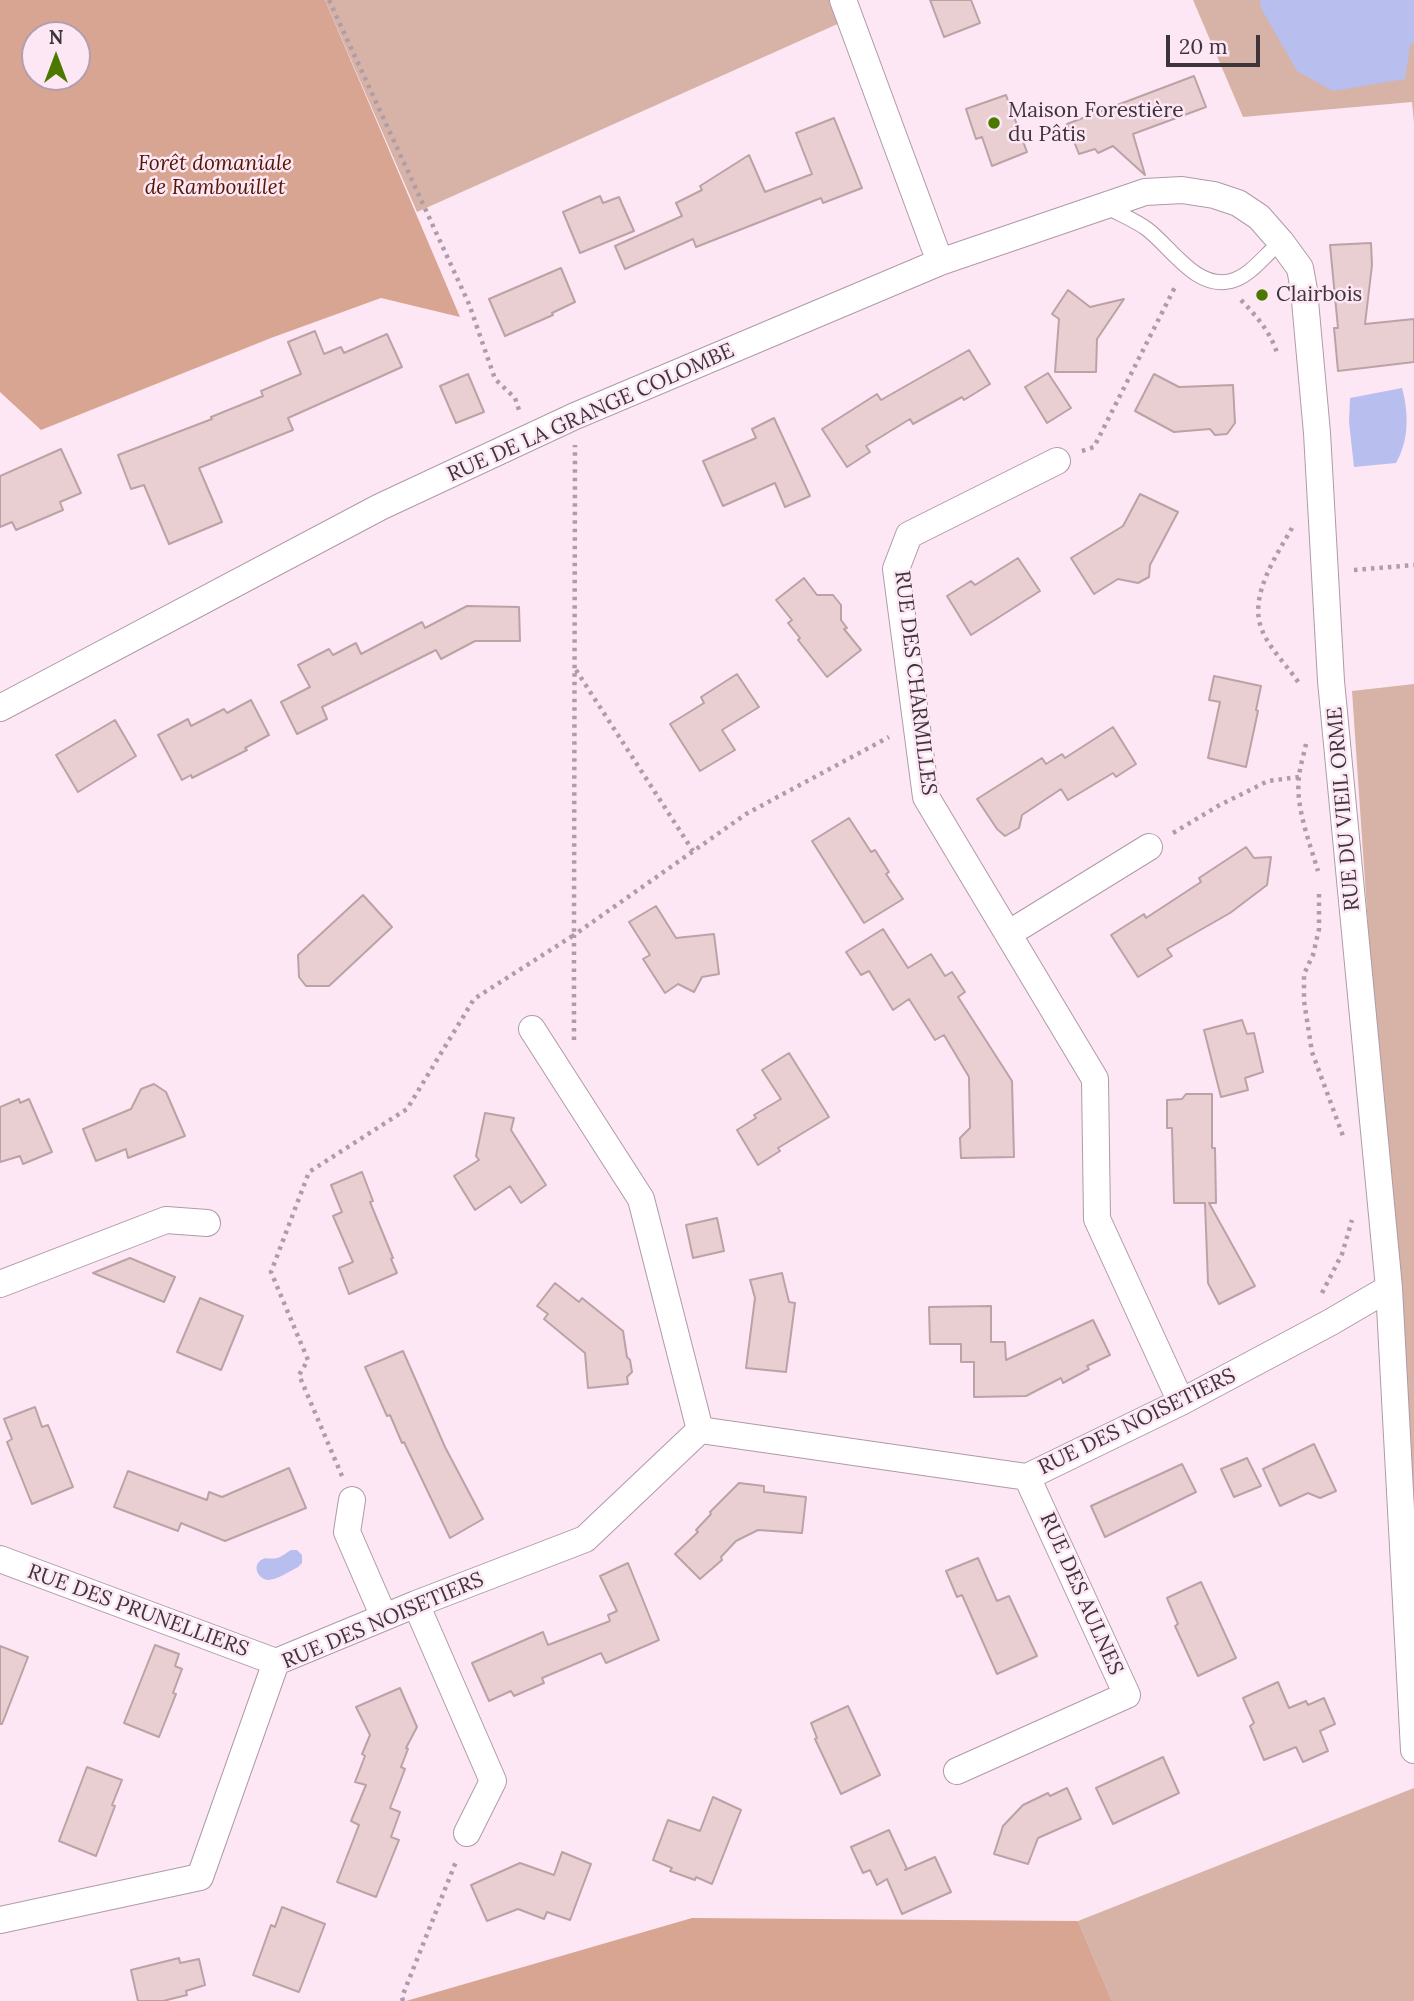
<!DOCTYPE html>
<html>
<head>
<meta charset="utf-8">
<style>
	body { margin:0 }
	#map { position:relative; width:1414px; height:2001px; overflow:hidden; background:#fde7f5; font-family:Lora,serif }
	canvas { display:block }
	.north { position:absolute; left:21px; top:21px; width:70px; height:70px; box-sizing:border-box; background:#fde7f5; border:2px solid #b1a0ab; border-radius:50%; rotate:0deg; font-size:19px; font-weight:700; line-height:28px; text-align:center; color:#3e353b }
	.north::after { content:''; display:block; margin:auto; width:24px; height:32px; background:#4b7900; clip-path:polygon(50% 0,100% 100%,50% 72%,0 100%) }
	.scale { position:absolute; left:1166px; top:35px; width:94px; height:32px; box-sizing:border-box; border:4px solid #3e353b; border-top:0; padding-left:9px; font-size:21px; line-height:24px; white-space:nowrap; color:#3e353b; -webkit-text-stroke:5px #fde7f5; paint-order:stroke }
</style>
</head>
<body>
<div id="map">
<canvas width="1414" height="2001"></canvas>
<div class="north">N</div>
<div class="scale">20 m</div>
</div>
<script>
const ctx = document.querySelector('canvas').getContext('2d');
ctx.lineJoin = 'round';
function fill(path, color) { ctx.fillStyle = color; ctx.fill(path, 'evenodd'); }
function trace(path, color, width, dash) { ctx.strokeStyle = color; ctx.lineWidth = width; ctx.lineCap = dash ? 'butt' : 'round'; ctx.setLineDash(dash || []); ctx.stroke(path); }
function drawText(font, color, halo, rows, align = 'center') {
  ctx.font = font + ' Lora,serif'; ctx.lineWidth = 5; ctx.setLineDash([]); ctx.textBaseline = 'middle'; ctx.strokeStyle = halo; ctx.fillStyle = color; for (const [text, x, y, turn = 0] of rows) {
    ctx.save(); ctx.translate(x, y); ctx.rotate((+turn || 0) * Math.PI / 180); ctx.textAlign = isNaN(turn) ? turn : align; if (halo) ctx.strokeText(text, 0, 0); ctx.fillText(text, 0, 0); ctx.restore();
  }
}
const green = new Path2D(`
	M325 0H834L842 22 417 212Z
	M1193 0H1414V123L1412 102 1243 117Z
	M1414 684V1639L1392 1279 1352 691Z
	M1414 1788V2001H1112L1078 1921Z`);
const forest = new Path2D(`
	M0 0H325L460 317 381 298 271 338 41 430 0 392ZM77 35V77H35V35Z
	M692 1918 1078 1921 1112 2001H406Z`);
const water = new Path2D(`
	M1260 0H1414V42L1410 46 1405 79 1333 91 1297 71 1261 8Z
	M1402 388C1409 413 1409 441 1396 463L1354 467 1349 422 1350 398Z
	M291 1550H297L302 1555V1563L298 1567C290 1571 277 1580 268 1580 258 1579 252 1566 261 1560 266 1556 271 1560 277 1558 282 1557 287 1552 291 1550Z`);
const building = new Path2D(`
	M930 0H971L980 23 944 37Z
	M1194 76 1206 107 1133 134 1145 175 1113 146 1098 153 1095 149 1079 154 1067 124Z
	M1006 95 1027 152 992 166 982 137 976 139 966 109Z
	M834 118 862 188 823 203 821 198 696 247 693 239 625 269 615 246 682 216 676 203 702 190 700 186 749 155 765 192 812 174 796 133Z
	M600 196 603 203 619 197 634 231 580 253 563 212Z
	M1371 243 1372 265 1365 324 1414 319V362L1338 371 1334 328H1338L1330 245Z
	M561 268 575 302 552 313 553 315 505 336 489 299Z
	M1068 290 1090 307 1124 299 1097 339 1096 372H1055L1059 319 1052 314Z
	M315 331 324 354 341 347 344 353 387 334 402 367 288 418 293 430 199 468 222 522 169 544 144 485 131 489 118 455 212 419 211 417 263 396 261 391 301 374 288 342Z
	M969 350 990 384 964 400 962 397 913 424 910 419 866 446 870 452 847 467 822 429 877 394 881 400Z
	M1048 373 1071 408 1047 423 1025 387Z
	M468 374 484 412 456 423 440 386Z
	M1154 374 1179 387 1233 385 1235 423 1227 434 1215 435 1210 429 1174 432 1135 411Z
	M774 418 810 496 785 507 775 483 723 506 703 461 756 438 752 429Z
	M61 449 81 493 60 502 63 510 16 530 12 522 0 527V476Z
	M1140 494 1178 512 1150 565 1149 577 1138 583 1118 579 1094 594 1071 558 1123 526Z
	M1018 558 1040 591 971 635 947 596 971 581 975 585Z
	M804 578 817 595H833L841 605V620L847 628 844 629 861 650 827 677 798 640 800 638 788 623 792 620 776 600Z
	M467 606 519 607 520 641H475L441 659 436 650 322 707 327 719 297 734 281 702 310 687 298 665 329 649 333 655 356 643 361 654 422 622 425 628Z
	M737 674 759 707 722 730 735 750 700 771 670 724 704 703 701 697Z
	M1214 676 1261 686 1256 710 1258 711 1246 767 1208 758 1220 702 1209 700Z
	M251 700 269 735 245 748 247 750 192 778 191 775 182 780 158 735 188 719 191 726 224 709 227 713Z
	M115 720 136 756 78 792 56 755Z
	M1113 727 1136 764 1116 777 1113 773 1068 800 1061 789 1022 815 1019 828 1005 836 997 829 977 799 1042 758 1046 764 1062 754 1065 758Z
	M849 818 871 852 875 850 889 872 886 874 903 899 864 923 812 841Z
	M1246 847 1254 858 1271 857 1267 885 1230 913 1167 949 1172 956 1138 977 1111 935 1144 914 1146 918 1201 882 1199 878Z
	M363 895 392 927 329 986H306L299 977 298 955Z
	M656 906 676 938 714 934 719 974 702 977 694 992 678 984 665 993 643 959 650 955 629 922Z
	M883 929 908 968 931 954 945 976 952 972 965 992 958 997 1012 1081 1014 1157 961 1158 960 1138 970 1128 969 1077 944 1035 935 1040 909 999 893 1010 869 971 861 975 846 952Z
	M1242 1020 1247 1034 1254 1033 1263 1072 1245 1078 1248 1090 1221 1097 1204 1030Z
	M789 1053 829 1117 778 1148 780 1151 758 1165 737 1130 756 1118 754 1115 781 1099 762 1070Z
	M154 1084 166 1092 185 1136 128 1158 126 1149 96 1161 83 1129 131 1109 141 1089Z
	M1186 1094H1212V1148H1215L1216 1203H1209L1255 1286 1219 1304 1208 1283 1205 1203H1174L1172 1128H1167V1100L1182 1099Z
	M19 1099 20 1103 29 1099 52 1152 23 1164 20 1156 0 1162V1107Z
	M485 1113 514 1118 511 1130 546 1185 521 1203 510 1186 475 1210 454 1176 479 1160 476 1156Z
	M362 1172 373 1201 370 1202 393 1258 391 1259 397 1273 349 1294 339 1268 353 1262 333 1216 342 1212 331 1185Z
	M717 1218 724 1251 693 1258 686 1225Z
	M130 1258 175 1277 164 1302 93 1273Z
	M782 1273 789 1302 795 1303 786 1372 746 1368 755 1298 750 1280Z
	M555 1283 579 1302 582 1298 623 1331 627 1357 630 1360 632 1372 627 1377 628 1384 588 1388 585 1353 544 1319 548 1314 537 1306Z
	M200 1298 243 1316 221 1370 177 1352Z
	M991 1306V1342H1005L1006 1360 1093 1320 1110 1355 1087 1366 1089 1369 1063 1383 1061 1378 1026 1396 974 1397V1362H961V1344H930L929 1307Z
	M403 1351 445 1447 483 1519 450 1538 404 1442 402 1443 390 1415 387 1416 365 1367Z
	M35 1407 42 1427 48 1425 73 1487 32 1504 7 1442 12 1439 4 1419Z
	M1314 1444 1336 1491 1320 1498 1308 1493 1280 1506 1263 1469Z
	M1247 1458 1261 1486 1234 1497 1221 1469Z
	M1182 1464 1196 1492 1105 1537 1091 1506Z
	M289 1468 306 1508 225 1541 181 1523 178 1531 114 1507 128 1471 207 1500 209 1492 222 1497Z
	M739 1483 764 1486V1492L806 1497 802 1533 758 1530 736 1541 721 1557 722 1560 700 1579 675 1554 698 1532 696 1530 711 1514 710 1512Z
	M978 1558 997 1601 1009 1596 1037 1656 997 1674 962 1595 957 1597 946 1571Z
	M628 1563 659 1640 606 1663 601 1653 542 1678 544 1683 514 1696 511 1691 489 1701 472 1663 543 1632 548 1645 610 1621 608 1615 617 1611 600 1576Z
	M1201 1582 1236 1658 1198 1676 1175 1626 1178 1624 1167 1598Z
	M155 1645 179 1654 175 1666 182 1669 173 1693 176 1694 159 1737 124 1723Z
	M0 1646 28 1657 2 1724H0Z
	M1278 1682 1289 1708 1306 1701 1308 1705 1324 1698 1335 1724 1320 1731 1328 1751 1303 1762 1296 1747 1264 1760 1250 1726 1254 1723 1243 1698Z
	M400 1688 417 1727 406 1748 408 1749 401 1767 405 1769 390 1808 400 1812 391 1837 399 1840 376 1897 337 1882 359 1825 351 1821 366 1785 355 1782 365 1756 362 1754 370 1735 356 1707Z
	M848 1706 880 1775 841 1794 815 1739 817 1738 811 1723Z
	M1163 1757 1179 1793 1113 1824 1096 1788Z
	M87 1767 122 1780 112 1805 115 1806 96 1856 59 1841Z
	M1067 1788 1081 1819 1038 1838 1028 1864 994 1854 1003 1826 1023 1805 1048 1793 1050 1796Z
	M713 1797 741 1810 712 1884 696 1877 695 1880 670 1871 672 1868 653 1860 668 1820 700 1831Z
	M889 1830 907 1869 905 1870 935 1857 951 1892 902 1914 887 1879 877 1885 870 1870 863 1873 851 1847Z
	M562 1852 591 1864 570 1920 547 1912 544 1919 518 1909 487 1921 471 1885 520 1863 554 1875Z
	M282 1907 325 1924 299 1992 253 1975 271 1925 275 1927Z
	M179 1958 180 1963 199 1959 205 1985 186 1991 187 1995 163 2001H138L131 1970Z`);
const path = new Path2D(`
	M329 0 469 304 495 379 515 398 519 410
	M1241 300C1257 317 1271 332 1278 356
	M1082 451 1094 447 1176 285
	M1292 528C1276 556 1248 597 1262 630 1270 650 1289 667 1300 685
	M1354 570 1414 565
	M576 670 693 851
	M1306 744C1304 754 1300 766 1299 777 1295 806 1310 844 1318 871
	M1173 833 1218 806 1268 781 1299 777
	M1319 894V929L1313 955 1304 974V1001L1312 1052 1343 1136
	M574 1040V935L746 814 889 737
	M1322 1293 1342 1254 1352 1220
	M342 1476 299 1375 308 1360 271 1272 309 1172 407 1109 474 999 574 935 575 445
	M403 2001 402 1997 457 1859`);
const service = new Path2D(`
	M1105 206C1119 214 1135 220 1147 229 1171 247 1196 290 1231 281 1251 276 1265 254 1281 242`);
const minor = new Path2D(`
	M843 0 940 262
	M1057 461 909 535 896 569 926 797 1095 1079 1097 1219 1181 1402
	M0 708 380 507 575 416 940 262 1145 192 1182 190 1214 195 1238 203 1259 217 1281 242 1300 268 1304 290 1317 433 1331 681 1389 1288 1414 1750
	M1008 934 1149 847
	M532 1029 641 1199 700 1430
	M0 1284 166 1220 207 1223
	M352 1500 347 1532 384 1617
	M0 1559 276 1662
	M416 1604 493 1781 467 1833
	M957 1771 1127 1695 1027 1477
	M0 1920 200 1877 276 1662 416 1604 585 1539 700 1430 1027 1477 1181 1402 1331 1322 1389 1288`);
const markers = [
	[994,123,7,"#4b7900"],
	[1262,295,7,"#4b7900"]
];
const poiNames = [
	["Maison Forestière",1008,111],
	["du Pâtis",1008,135],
	["Clairbois",1276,295]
];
const parkNames = [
	["Forêt domaniale",215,164],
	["de Rambouillet",215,188]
];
const streetNames = [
	["RUE DE LA GRANGE COLOMBE",591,413,-24],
	["RUE DES CHARMILLES",915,683,83],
	["RUE DU VIEIL ORME",1344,809,-95],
	["RUE DES NOISETIERS",1137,1422,-26],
	["RUE DES AULNES",1081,1594,66],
	["RUE DES PRUNELLIERS",138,1611,20],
	["RUE DES NOISETIERS",383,1621,-23]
];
fill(green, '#d6b3a6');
fill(forest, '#d8a593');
fill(water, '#b8bfee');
fill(building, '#eacfd2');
trace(building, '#bca2a5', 2);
trace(service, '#af9aa7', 16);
trace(minor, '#af9aa7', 28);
trace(path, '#ae9da8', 4.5, [3.5, 5]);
trace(service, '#fff', 14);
trace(minor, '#fff', 26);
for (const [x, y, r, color] of markers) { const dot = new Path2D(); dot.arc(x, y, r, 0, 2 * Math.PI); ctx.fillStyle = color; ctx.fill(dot); trace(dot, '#fde7f5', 2.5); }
drawText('21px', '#3e353b', '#fde7f5', poiNames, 'left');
drawText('italic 21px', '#531600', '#fde7f5', parkNames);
drawText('21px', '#3e353b', '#fde7f5', streetNames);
</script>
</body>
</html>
